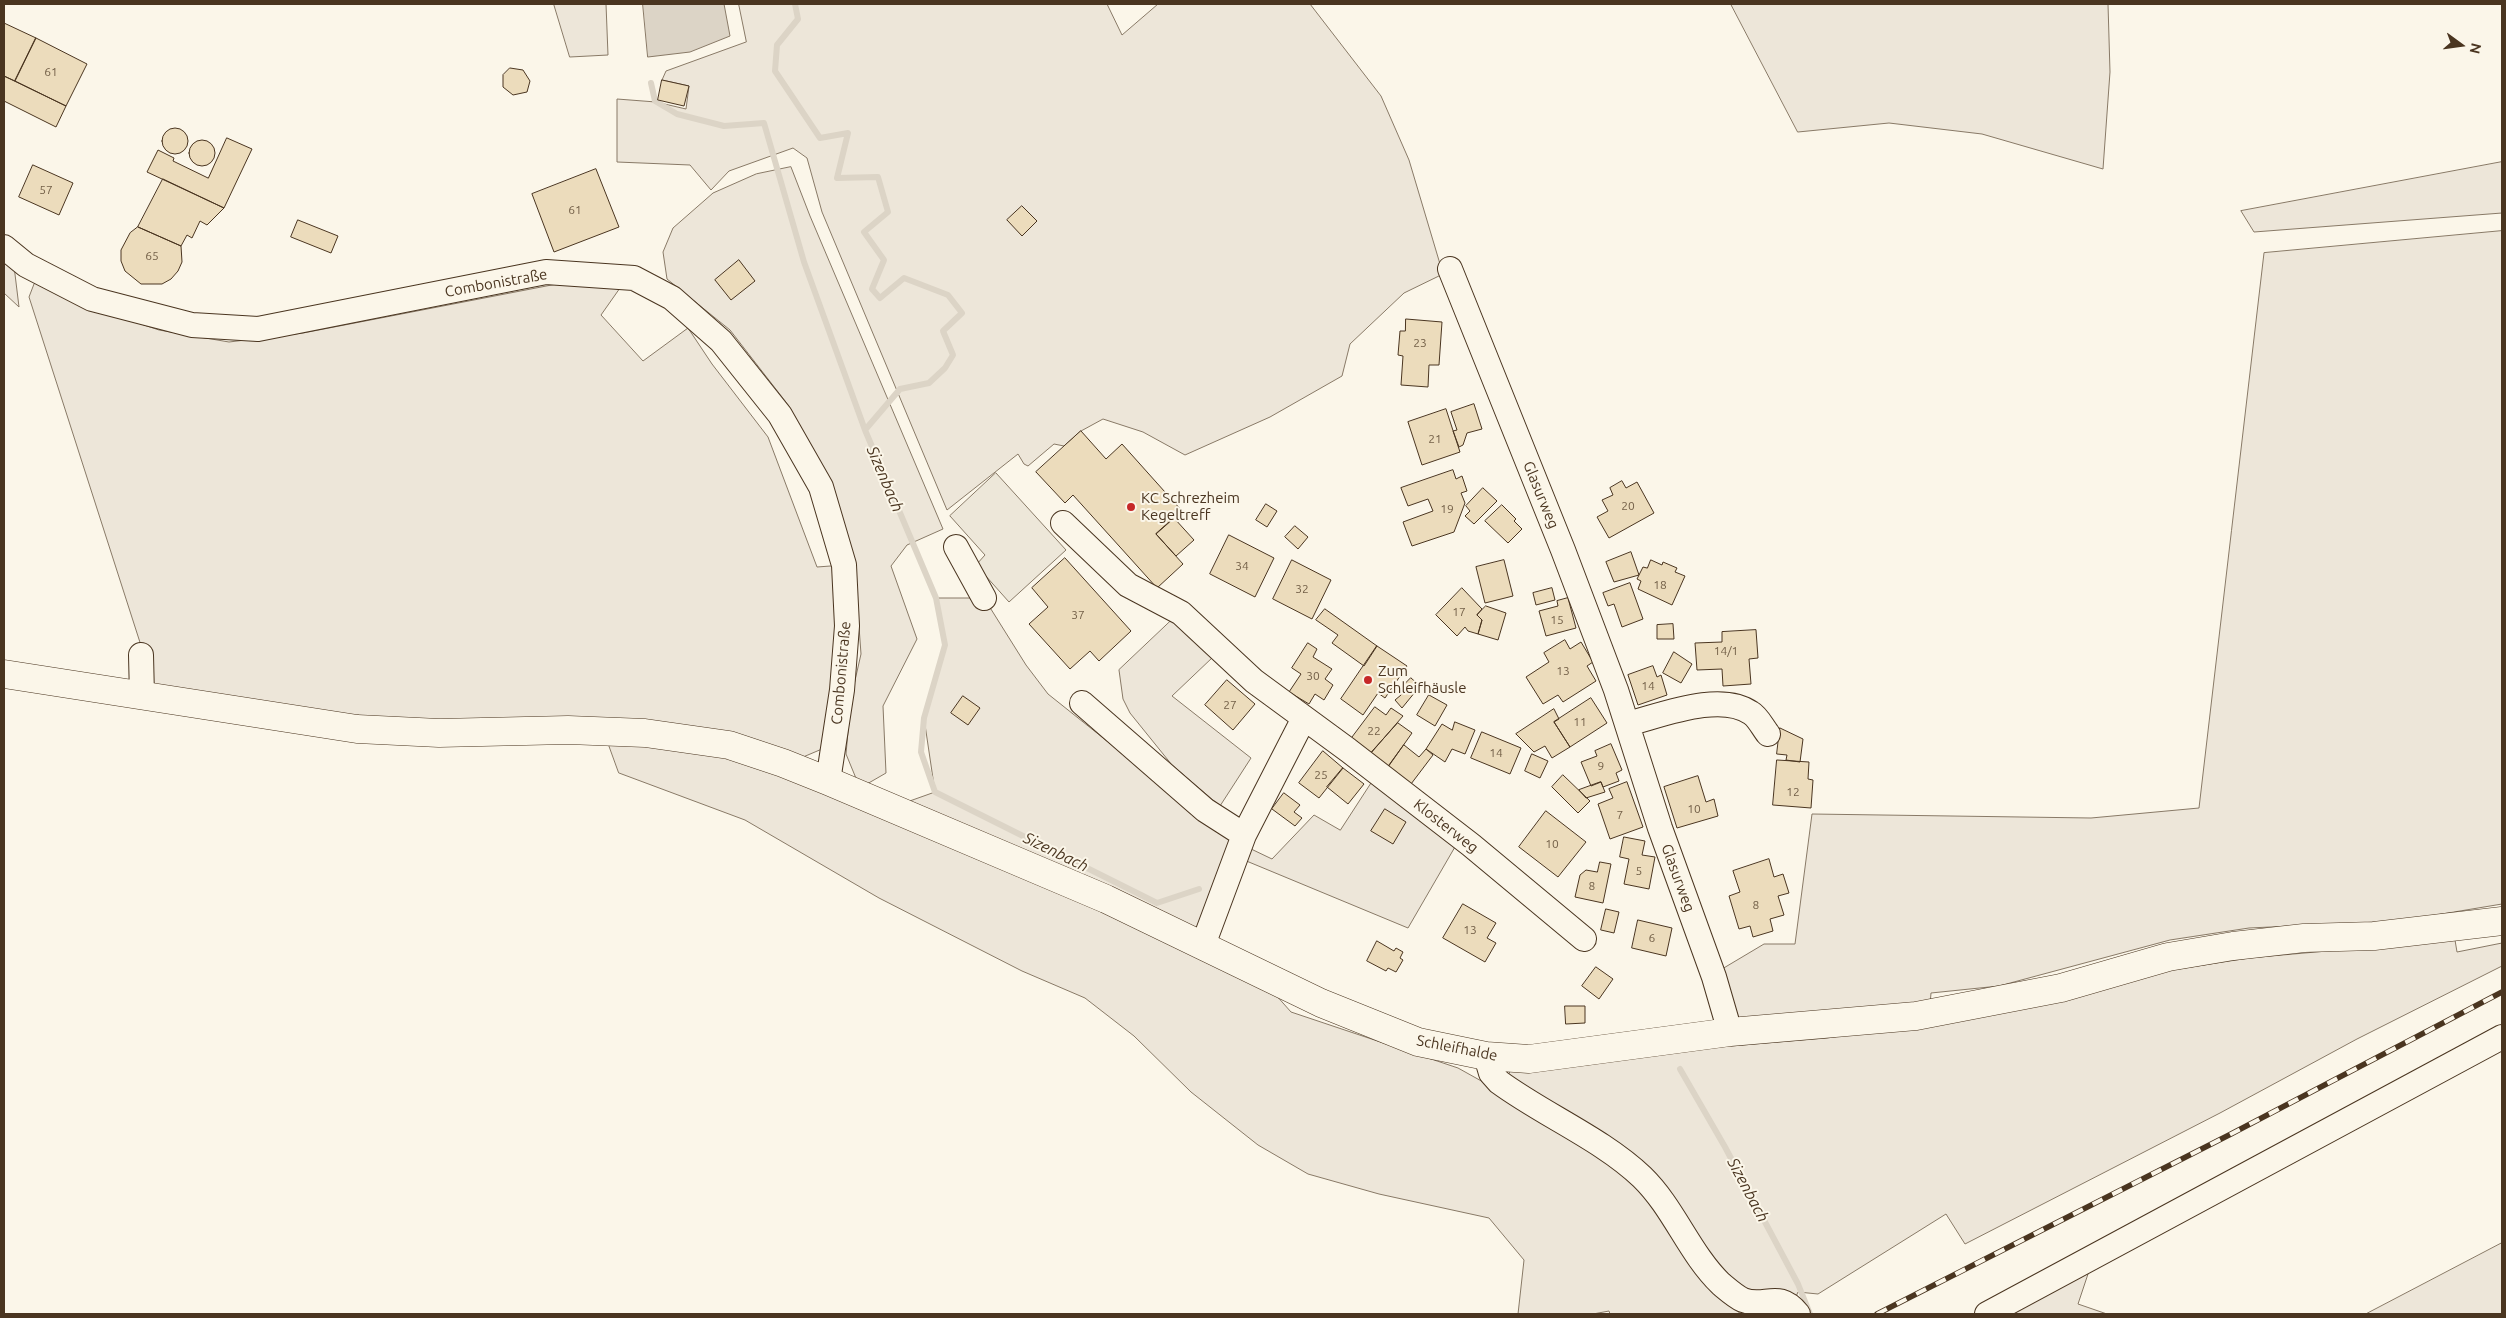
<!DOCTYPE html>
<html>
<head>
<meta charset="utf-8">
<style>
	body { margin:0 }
	#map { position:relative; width:2506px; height:1318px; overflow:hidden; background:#fbf6e9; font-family:Ubuntu,sans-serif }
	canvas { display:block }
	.frame { position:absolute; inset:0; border:5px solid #4a3520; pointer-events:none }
	.north { position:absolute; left:2436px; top:20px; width:50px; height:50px; -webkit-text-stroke:4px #fbf6e9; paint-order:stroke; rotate:104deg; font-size:14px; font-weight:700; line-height:20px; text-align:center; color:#4a3520 }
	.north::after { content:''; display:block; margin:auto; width:18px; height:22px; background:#4a3520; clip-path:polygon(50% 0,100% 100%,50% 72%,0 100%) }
</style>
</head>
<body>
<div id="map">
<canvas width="2506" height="1318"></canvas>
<div class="frame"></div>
<div class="north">N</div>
</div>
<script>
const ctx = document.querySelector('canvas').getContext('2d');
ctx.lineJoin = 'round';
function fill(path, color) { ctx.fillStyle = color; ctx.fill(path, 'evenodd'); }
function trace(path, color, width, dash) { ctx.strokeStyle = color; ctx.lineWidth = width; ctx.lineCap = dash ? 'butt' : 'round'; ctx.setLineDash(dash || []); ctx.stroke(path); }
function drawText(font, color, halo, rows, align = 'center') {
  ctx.font = font + ' Ubuntu,sans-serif'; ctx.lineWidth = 4; ctx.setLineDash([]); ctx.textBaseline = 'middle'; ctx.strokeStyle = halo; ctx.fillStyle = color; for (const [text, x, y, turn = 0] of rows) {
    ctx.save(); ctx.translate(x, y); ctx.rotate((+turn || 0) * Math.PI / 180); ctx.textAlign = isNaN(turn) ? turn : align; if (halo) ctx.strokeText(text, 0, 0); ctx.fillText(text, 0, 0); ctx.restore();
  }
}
const green = new Path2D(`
	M554 4H606L608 55 570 57Z
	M739 4H1107L1122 35 1158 4H1310L1381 96 1409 160 1443 274 1404 293 1350 344 1342 376 1270 417 1185 455 1143 432 1103 419 1081 431 1064 446 1054 444 1028 466 1024 464 1018 454 947 510 822 212 807 158 793 148 729 171 711 190 690 165 617 162V99L656 102 686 109 689 86 662 80 666 71 746 42Z
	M1731 4H2108L2110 72 2103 169 1982 134 1889 123 1798 132Z
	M2502 162V213L2254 232 2241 211Z
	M791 167 810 216 943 529 907 545 891 566 917 639 883 706 886 773 860 788 846 754 851 698 861 654 854 558 827 481 789 406 730 330 667 279 663 252 673 228 713 193 756 174Z
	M2502 231V904L2400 921 2249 928 2170 940 1999 986 1931 993 1930 1005 1735 1024 1717 972 1764 944H1795L1812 814 2091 818 2199 808 2264 253Z
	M4 257 14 266 19 307 4 293Z
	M41 281 87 306 159 330 229 342 303 333 567 282 620 288 601 315 643 361 688 328 712 364 768 437 817 567 844 565 847 626 822 749 796 760 331 716 154 686 29 297 34 284Z
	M936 598H984L1026 665 1048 694 1231 840 1203 945 890 808 935 792 924 718 945 645Z
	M1174 618 1213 657 1172 696 1251 758 1220 806 1172 765 1130 713 1123 699 1119 670Z
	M606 737 727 752 825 789 1267 985 1291 1012 1458 1068 1607 1151 1722 1285 1740 1314H1610L1609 1311 1593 1314H1518L1524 1260 1489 1218 1379 1194 1308 1174 1258 1145 1191 1092 1134 1036 1085 998 1022 971 879 898 745 820 619 773Z
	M1376 776 1459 840 1408 928 1244 860 1249 848 1272 859 1314 815 1340 830Z
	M2455 940 2457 952 2502 943V966L2357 1039 2220 1113 1965 1244 1946 1214 1818 1294 1798 1292 1794 1301 1726 1285 1660 1180 1507 1076 1512 1069 1587 1065 1659 1052 1827 1038 2039 1005 2159 972 2249 958Z
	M2502 1243V1314H2366Z
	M2091 1265 2078 1304 2107 1314H1992Z`);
const parking = new Path2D(`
	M996 473 1066 550 1009 602 976 565 985 555 950 516Z`);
const water = new Path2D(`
	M643 4H724L730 36 690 52 648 57Z`);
const stream = new Path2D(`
	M795 4 798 19 777 45 775 71 820 138 848 133 837 178 878 177 888 212 864 232 884 260 872 289 880 298 904 278 948 295 962 313 943 331 953 355 945 368 929 383 900 389 865 430 936 598 945 645 924 718 921 752 935 792 1157 903 1199 889
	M651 83 655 101 677 114 724 126 764 123 804 262 865 430
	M1680 1069 1725 1147 1798 1284 1810 1314`);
const building = new Path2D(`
	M4 23 36 38 15 81 4 76Z
	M36 38 87 64 66 106 15 81Z
	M510 68 523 70 530 81 527 92 513 95 503 87V75Z
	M4 76 66 106 56 127 4 101Z
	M662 80 689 86 684 106 658 100Z
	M162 141a13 13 0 1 1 26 0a13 13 0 1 1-26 0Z
	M227 138 252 149 224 208 147 172 158 150 174 158 173 161 208 178Z
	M189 153a13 13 0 1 1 26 0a13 13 0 1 1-26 0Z
	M33 165 73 183 59 215 19 197Z
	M596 169 619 227 554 252 532 194Z
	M163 179 224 208 207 225 200 221 192 238 187 235 181 246 138 227Z
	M1022 206 1037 221 1022 236 1007 220Z
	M298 220 338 236 331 253 291 237Z
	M138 227 181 246 182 262 178 271 171 279 162 284H141L125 271 121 261V250L130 233Z
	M739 260 755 281 731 300 715 280Z
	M1406 319 1442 322 1439 365H1429L1428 387 1401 385 1403 356 1398 355 1400 331H1405Z
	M1474 404 1482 429 1467 433 1463 445 1459 447 1453 431 1457 430 1451 412Z
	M1446 409 1460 452 1422 465 1408 422Z
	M1081 431 1106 459 1122 444 1182 511 1156 534 1183 564 1157 588 1073 495 1065 503 1036 472Z
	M1453 470 1456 479 1462 476 1467 491 1461 493 1465 503 1454 532 1412 546 1403 522 1433 511 1428 499 1408 506 1401 488Z
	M1622 481 1626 488 1637 482 1654 513 1609 538 1597 517 1608 511 1602 500 1613 495 1610 488Z
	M1483 488 1497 501 1474 524 1465 516 1470 511 1466 506Z
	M1266 504 1277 511 1267 527 1256 520Z
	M1502 505 1516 519 1514 521 1522 529 1508 543 1485 521Z
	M1174 518 1194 540 1176 556 1156 534Z
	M1295 526 1308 537 1298 549 1285 537Z
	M1229 535 1274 558 1255 597 1210 574Z
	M1631 552 1639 575 1614 582 1606 562Z
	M1065 558 1131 631 1099 661 1090 651 1070 669 1029 624 1048 607 1032 588Z
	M1292 560 1331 580 1312 619 1273 599Z
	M1504 560 1513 596 1485 603 1476 567Z
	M1651 560 1662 565 1663 562 1677 568 1675 572 1685 576 1672 605 1638 589 1641 581 1637 579 1643 567 1647 568Z
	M1630 583 1643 619 1622 627 1614 604 1608 606 1603 593Z
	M1462 588 1482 609 1477 615 1482 620 1478 634 1468 631 1465 627 1457 636 1436 615Z
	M1552 588 1555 600 1536 605 1533 593Z
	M1568 598 1576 628 1546 636 1539 611 1558 606 1557 601Z
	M1486 606 1506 613 1498 640 1478 634 1482 620 1477 615Z
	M1325 609 1377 646 1364 666 1332 643 1338 635 1316 620Z
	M1673 624 1674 639H1657V625Z
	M1756 630 1758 658 1749 659 1751 684 1723 686 1722 669 1697 670 1695 643 1722 642V632Z
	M1565 640 1570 649 1581 642 1593 662 1587 666 1596 681 1563 702 1558 695 1543 704 1526 677 1549 662 1544 653Z
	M1308 643 1317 649 1313 657 1332 669 1325 679 1333 685 1324 700 1315 694 1309 704 1289 692 1301 674 1292 668Z
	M1377 646 1407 666 1385 698 1378 693 1363 715 1341 699Z
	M1674 652 1692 664 1681 683 1663 673Z
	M1653 666 1657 677 1661 675 1667 695 1638 705 1628 675Z
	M1411 678 1420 686 1402 708 1395 700 1401 695 1399 690Z
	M1227 680 1255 704 1233 730 1205 705Z
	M1429 695 1447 705 1435 726 1417 715Z
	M963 696 980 708 968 725 951 713Z
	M1591 698 1607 723 1570 747 1554 722Z
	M1375 707 1386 715 1391 708 1403 716 1371 753 1351 739Z
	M1554 709 1559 719 1554 722 1570 747 1552 758 1545 746 1534 752 1516 734Z
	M1455 722 1475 730 1465 754 1452 749 1445 762 1426 749 1442 724 1452 730Z
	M1398 723 1412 733 1388 767 1371 753Z
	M1780 728 1803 739 1800 762 1786 760 1787 755 1777 754Z
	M1482 732 1521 748 1510 774 1471 758Z
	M1611 744 1622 770 1616 773 1619 781 1603 787 1601 782 1591 786 1581 762 1597 756 1595 751Z
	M1404 745 1419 757 1426 749 1433 755 1411 784 1388 767Z
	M1323 751 1343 768 1319 798 1299 783Z
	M1532 754 1548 761 1540 778 1525 771Z
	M1777 760 1809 762 1808 779 1813 780 1811 808 1773 805Z
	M1343 768 1364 784 1348 804 1327 787Z
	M1563 775 1590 801 1578 813 1552 787Z
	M1698 776 1706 802 1714 799 1718 816 1677 828 1664 787Z
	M1601 782 1605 792 1586 798 1579 790Z
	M1627 782 1643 827 1610 839 1598 804 1613 798 1609 789Z
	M1284 793 1300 805 1294 812 1302 818 1295 826 1272 809Z
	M1385 809 1406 822 1393 844 1371 831Z
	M1546 811 1586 842 1558 877 1519 847Z
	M1624 837 1645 841 1642 855 1655 857 1649 889 1624 884 1629 859 1620 857Z
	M1769 859 1774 877 1783 874 1789 893 1778 896 1784 915 1770 919 1773 931 1753 937 1750 926 1739 929 1729 896 1740 892 1733 871Z
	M1600 862 1611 864 1603 903 1575 897 1580 875 1586 870 1597 872Z
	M1463 904 1496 923 1487 938 1496 943 1485 962 1443 938Z
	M1606 909 1619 912 1614 933 1601 930Z
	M1638 920 1672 928 1666 956 1632 948Z
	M1377 941 1394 951 1396 948 1403 952 1400 958 1403 960 1396 972 1388 968 1386 971 1367 961Z
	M1596 967 1613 979 1599 999 1582 986Z
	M1565 1006H1585V1023L1566 1024Z`);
const minor = new Path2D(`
	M4 247 26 265 92 299 192 325 258 329 546 272 634 278 672 298 721 341 780 415 821 487 844 565 847 626 842 690 828 781
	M1450 269 1563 550 1616 690 1660 828 1714 977 1730 1032
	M1063 523 1128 585 1181 613 1254 681 1348 750 1471 845 1584 939
	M956 547 984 598
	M141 655 142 696
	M1082 703 1205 810 1244 835
	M1627 724C1660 716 1720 691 1751 713 1758 717 1763 728 1768 734
	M1203 945 1244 835 1304 718
	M1486 1056 1491 1073 1499 1082C1544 1115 1602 1139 1642 1177 1674 1208 1689 1253 1721 1284 1727 1289 1736 1297 1743 1300 1765 1309 1778 1289 1798 1314
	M1987 1314 2502 1037`);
const major = new Path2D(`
	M4 674 357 729 439 733 568 730 645 733 729 745 783 763 828 781 1106 899 1321 1003 1418 1042 1486 1056 1529 1059 1730 1032 1916 1016 2061 988 2168 957 2233 946 2304 938 2374 936 2502 921`);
const rail = new Path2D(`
	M1877 1314 2231 1134 2502 992`);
const markers = [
	[1131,507,5,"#c62828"],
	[1368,680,5,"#c62828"]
];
const numberNames = [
	["61",51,72],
	["57",46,190],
	["61",575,210],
	["65",152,256],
	["23",1420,343],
	["21",1435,439],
	["20",1628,506],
	["19",1447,509],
	["34",1242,566],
	["18",1660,585],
	["32",1302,589],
	["17",1459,612],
	["37",1078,615],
	["15",1557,620],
	["14/1",1726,651],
	["13",1563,671],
	["30",1313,676],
	["14",1648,686],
	["27",1230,705],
	["11",1580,722],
	["22",1374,731],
	["14",1496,753],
	["9",1601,766],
	["25",1321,775],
	["12",1793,792],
	["10",1694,809],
	["7",1620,815],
	["10",1552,844],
	["5",1639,871],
	["8",1592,886],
	["8",1756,905],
	["13",1470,930],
	["6",1652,938]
];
const streetNames = [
	["Combonistraße",496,283,-10],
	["Glasurweg",1541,495,68],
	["Combonistraße",841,673,-85],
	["Klosterweg",1446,826,38],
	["Glasurweg",1678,878,70],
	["Schleifhalde",1457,1048,11]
];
const poiNames = [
	["KC Schrezheim",1141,498],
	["Kegeltreff",1141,515],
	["Zum",1378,671],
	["Schleifhäusle",1378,688]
];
const waterNames = [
	["Sizenbach",885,479,67],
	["Sizenbach",1056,852,26],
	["Sizenbach",1748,1190,62]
];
fill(green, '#ede6d9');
trace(green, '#887966', 1);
fill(parking, '#ede7d9');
trace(parking, '#887966', 1);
fill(water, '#dcd4c6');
trace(water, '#887966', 1);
trace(stream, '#dcd4c6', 6);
fill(building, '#ecdcbc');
trace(building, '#4a3520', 1);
trace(minor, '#4a3520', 26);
trace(major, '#4a3520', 29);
trace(minor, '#fbf6e9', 24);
trace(major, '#fbf6e9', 28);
trace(rail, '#4a3520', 5.5);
trace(rail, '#fbf6e9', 4, [11]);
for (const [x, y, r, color] of markers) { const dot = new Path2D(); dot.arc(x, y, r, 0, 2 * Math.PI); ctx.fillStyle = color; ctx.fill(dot); trace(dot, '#fbf6e9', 2); }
drawText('12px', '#725f47', null, numberNames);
drawText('15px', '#4a3520', '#fbf6e9', streetNames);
drawText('15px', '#4a3520', '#fbf6e9', poiNames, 'left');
drawText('italic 16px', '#4a3520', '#fbf6e9', waterNames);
</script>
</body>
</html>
